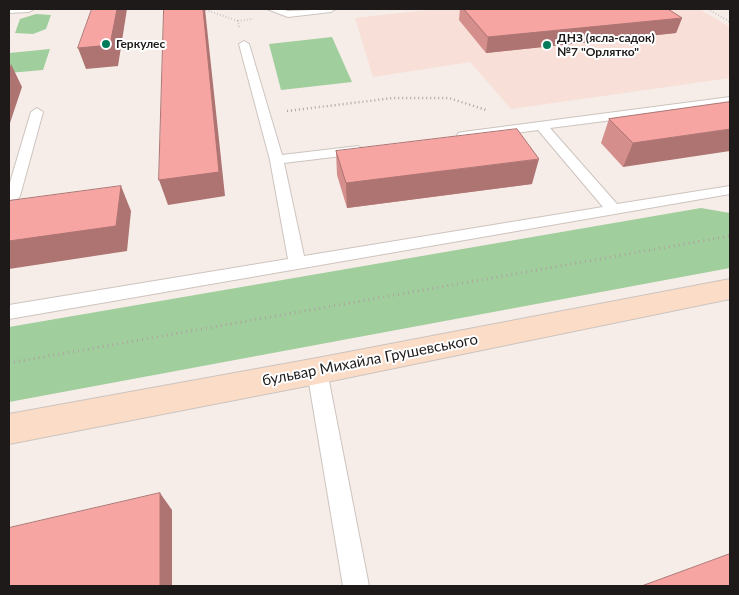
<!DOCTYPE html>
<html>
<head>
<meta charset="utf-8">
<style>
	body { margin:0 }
	#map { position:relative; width:739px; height:595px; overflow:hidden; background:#f6ede8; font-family:Lato,sans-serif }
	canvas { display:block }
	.frame { position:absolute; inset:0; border:10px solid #1d1a19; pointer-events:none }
</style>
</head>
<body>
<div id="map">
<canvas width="739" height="595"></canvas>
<div class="frame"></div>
</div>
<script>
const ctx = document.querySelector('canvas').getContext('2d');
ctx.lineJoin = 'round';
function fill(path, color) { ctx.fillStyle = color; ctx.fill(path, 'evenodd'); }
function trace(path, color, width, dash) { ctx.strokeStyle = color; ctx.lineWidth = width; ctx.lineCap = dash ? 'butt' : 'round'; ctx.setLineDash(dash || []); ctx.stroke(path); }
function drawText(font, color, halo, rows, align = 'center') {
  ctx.font = font + ' Lato,sans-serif'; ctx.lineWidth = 4; ctx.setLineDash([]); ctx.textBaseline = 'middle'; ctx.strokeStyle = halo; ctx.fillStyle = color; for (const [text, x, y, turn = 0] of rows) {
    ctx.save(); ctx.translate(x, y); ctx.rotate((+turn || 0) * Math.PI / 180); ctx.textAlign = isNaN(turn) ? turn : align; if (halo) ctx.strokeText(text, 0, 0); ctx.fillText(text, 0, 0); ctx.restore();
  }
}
const education = new Path2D(`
	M437 9H699L730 27V78L511 109 470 62 373 77 355 18Z`);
const green = new Path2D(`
	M36 14 51 15 46 29 33 34 15 33 20 19Z
	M332 37 352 82 281 90 269 44Z
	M50 49 43 70 9 73V53Z
	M701 208 730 213V268L9 402V327Z`);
const pathFar2 = new Path2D(`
	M203 9 238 21
	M708 9 730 22
	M239 27 238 21 253 19`);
const pathFar1 = new Path2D(`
	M287 111 393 98H449L486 110`);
const path = new Path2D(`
	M9 363 730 236`);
const service = new Path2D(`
	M9 9H34L29 12 9 13Z
	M267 9H281L288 11 336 9 331 12 288 17Z
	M244 41 249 44 282 155 358 146 365 150 358 154 284 163 304 256 603 207 538 130 463 140 458 139 457 136 458 133 463 132 730 97V105L550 128 617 204 730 186V194L9 319V305L288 259 270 160 239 44Z
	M37 108 43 112 20 196 18 199 9 200V186L31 112Z
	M317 363 324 365 327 371 369 586H343L307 371 310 365Z`);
const secondary = new Path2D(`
	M730 279V299L317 384 9 444V414L317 358Z`);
const wall = new Path2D(`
	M460 9H668L682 18 676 33 486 53 459 20Z
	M730 102 623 167 601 143 609 119Z
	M336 151 532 184 347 208 337 175Z`);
const shadedWall = new Path2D(`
	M117 9H127L118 66 86 69 78 48Z
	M203 9H205L225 196 168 205 159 180Z
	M682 18 676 33 486 53 488 37Z
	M11 64 22 87 9 126V70Z
	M730 129V151L623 167 633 143Z
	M539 159 532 184 347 208 346 183Z
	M121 186 131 211 127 251 9 269V241Z
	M160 493 172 510V586H160Z`);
const building = new Path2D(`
	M92 9H117L110 45 78 48Z
	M164 9H203L219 172 159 180Z
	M464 9H668L682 18 488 37Z
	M730 102V129L633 143 609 119Z
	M517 129 539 159 346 183 336 151Z
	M121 186 116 226 9 241V201Z
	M160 493V586H9V528Z
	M730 554V586H642Z`);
const markers = [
	[106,44,5,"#037c5a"],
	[547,45,5,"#037c5a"]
];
const farPoinames = [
	["ДНЗ (ясла-садок)",557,38],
	["№7 \"Орлятко\"",557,52],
	["Геркулес",116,44]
];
const streetNames = [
	["бульвар Михайла Грушевського",370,360,-11]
];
fill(education, '#f8dfd7');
fill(green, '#a1ce9d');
trace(service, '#cdc4bf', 2);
trace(secondary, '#cdc4bf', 2);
trace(pathFar2, '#aca5a1', 2, [0.5, 2.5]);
trace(pathFar1, '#aca5a1', 2.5, [1, 3]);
trace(path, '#aca5a1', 3, [1, 4]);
fill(service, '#fff');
fill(secondary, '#fbdcc7');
fill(wall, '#d48e8c');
fill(shadedWall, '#ad7472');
fill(building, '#f7a5a3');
trace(building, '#ad7472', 1);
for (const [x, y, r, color] of markers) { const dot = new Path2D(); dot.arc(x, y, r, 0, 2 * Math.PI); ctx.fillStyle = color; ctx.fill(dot); trace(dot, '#fff', 2); }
drawText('bold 12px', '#1d1a19', '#fff', farPoinames, 'left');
drawText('15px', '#1d1a19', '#fff', streetNames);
</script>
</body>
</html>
